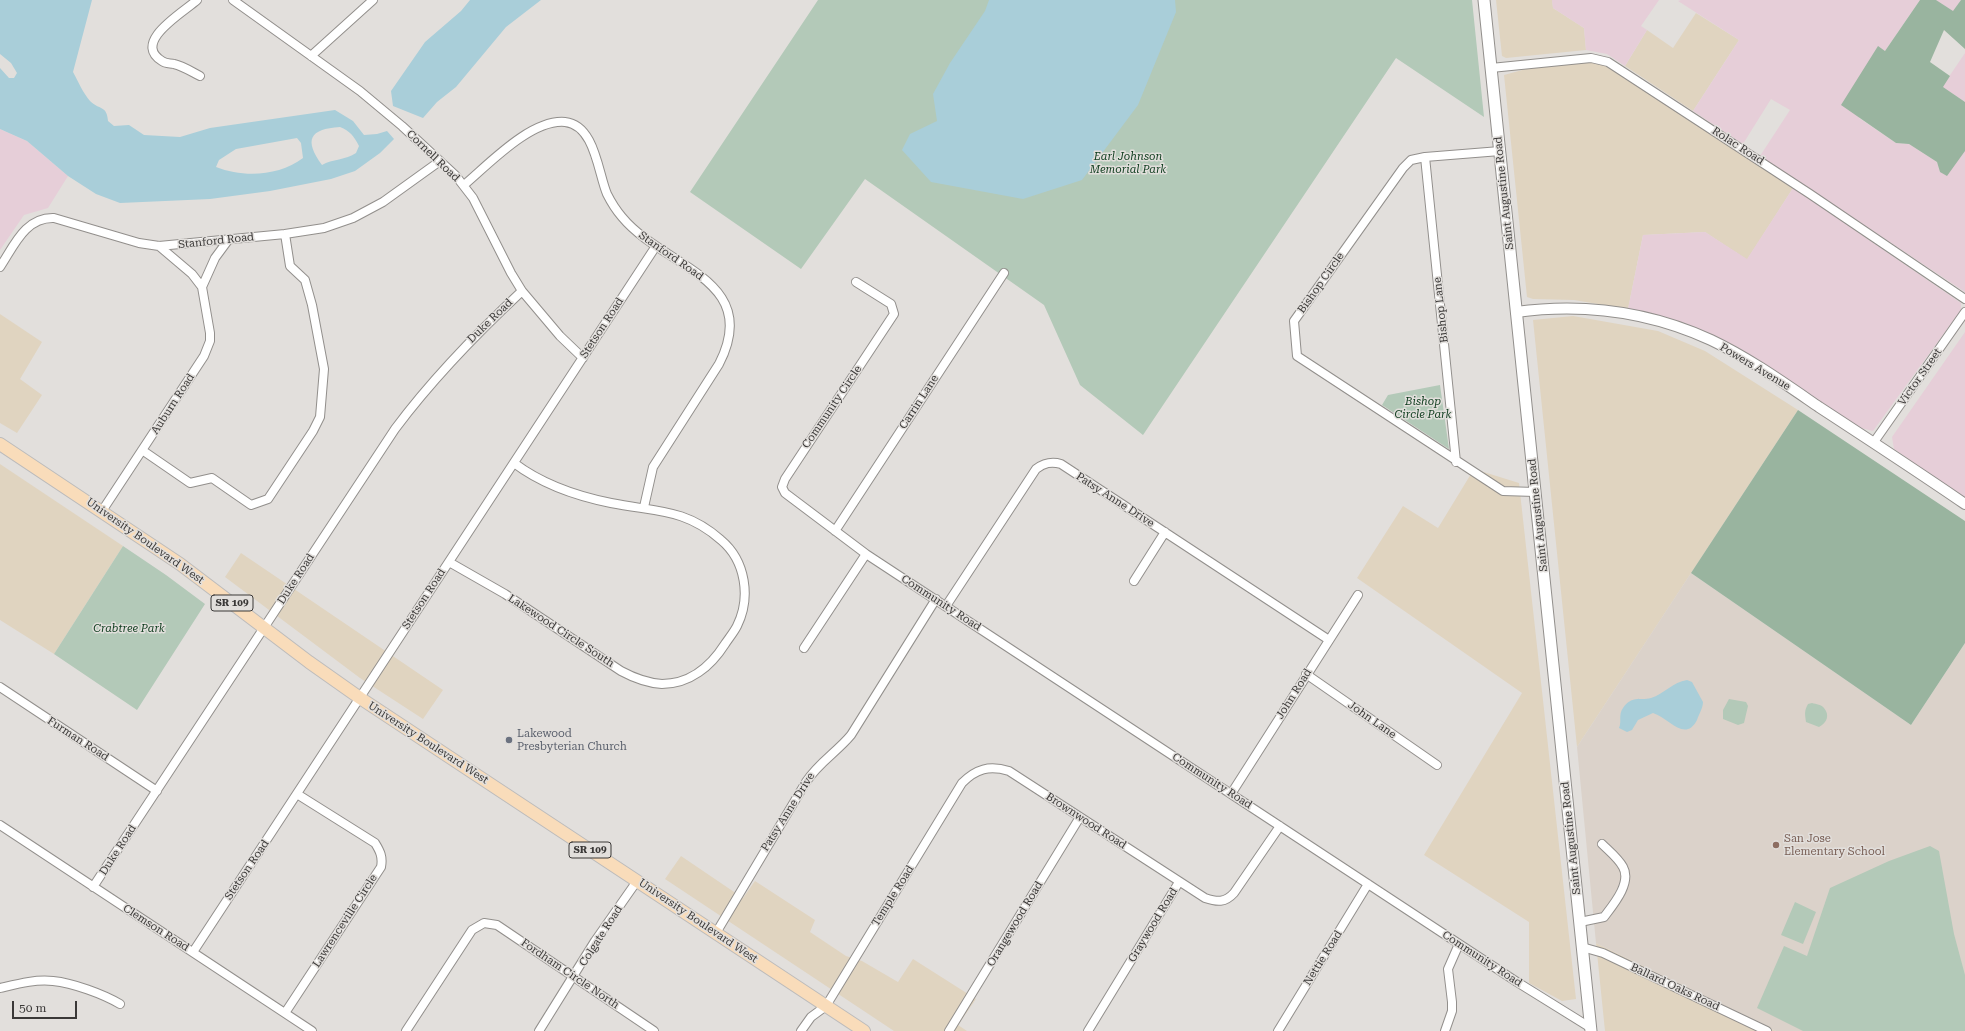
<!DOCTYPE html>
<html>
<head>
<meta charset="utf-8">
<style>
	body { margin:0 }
	#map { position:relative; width:1965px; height:1031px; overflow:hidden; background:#e2dfdc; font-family:"Roboto Serif",serif }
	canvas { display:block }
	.scale { position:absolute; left:12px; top:1001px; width:65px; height:18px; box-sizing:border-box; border:2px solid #3a3837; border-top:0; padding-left:5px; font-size:12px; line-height:14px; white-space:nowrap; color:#3a3837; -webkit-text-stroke:3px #e2dfdc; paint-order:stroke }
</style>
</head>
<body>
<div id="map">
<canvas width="1965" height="1031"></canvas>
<div class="scale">50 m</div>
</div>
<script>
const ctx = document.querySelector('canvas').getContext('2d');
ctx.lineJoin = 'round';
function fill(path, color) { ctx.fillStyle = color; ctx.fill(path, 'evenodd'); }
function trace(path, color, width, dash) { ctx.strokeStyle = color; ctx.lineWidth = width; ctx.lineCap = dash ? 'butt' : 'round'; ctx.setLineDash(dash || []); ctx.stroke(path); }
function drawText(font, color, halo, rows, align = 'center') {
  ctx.font = font + ' "Roboto Serif",serif'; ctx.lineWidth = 3; ctx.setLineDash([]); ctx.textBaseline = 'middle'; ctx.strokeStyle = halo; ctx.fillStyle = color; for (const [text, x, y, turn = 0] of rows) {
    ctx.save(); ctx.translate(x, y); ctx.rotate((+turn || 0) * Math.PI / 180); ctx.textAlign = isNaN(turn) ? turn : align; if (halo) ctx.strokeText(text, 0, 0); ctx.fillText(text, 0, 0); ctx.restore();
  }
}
const commercial = new Path2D(`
	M1496 0H1552L1553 8 1584 28 1586 50 1506 58 1502 56Z
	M1696 13 1739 40 1693 111 1625 66 1647 30 1673 48Z
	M1579 62 1600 63 1638 85 1793 188 1747 260 1705 232 1643 235 1628 309 1574 300 1533 299 1527 297 1504 75 1526 69Z
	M0 314 42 342 20 379 42 395 17 433 0 423Z
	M1573 316 1658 331 1705 351 1798 410 1577 747 1533 320Z
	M0 464 123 546 54 654 0 620Z
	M1474 469 1519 483 1576 999 1562 1001 1529 983V922L1424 855 1522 693 1357 578 1403 506 1438 528Z
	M241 553 443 690 423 719 360 678 225 577Z
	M681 856 743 898 755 881 815 920 810 932 846 956 862 961 898 982 913 959 976 999 958 1025 967 1031H894L665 879Z
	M1596 943 1776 1031H1605Z`);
const industrial = new Path2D(`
	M1552 0H1659L1641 26 1647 30 1625 66 1607 54 1586 50 1584 28 1553 8Z
	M1681 0H1920L1885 51 1878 47 1859 118 1896 143 1909 144 1937 162 1940 172 1965 150V292L1760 156 1790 110 1771 99 1743 144 1693 111 1739 40 1678 1Z
	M1936 0H1961L1953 12Z
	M1965 53V102L1942 87Z
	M0 129 27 141 68 176 48 208 24 215 0 250Z
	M1793 188 1961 303V310L1873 431 1861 428 1727 343 1685 323 1628 309 1643 235 1705 232 1747 259Z
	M1965 332V498L1894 449 1892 437Z`);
const built = new Path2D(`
	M1691 573 1911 725 1965 643V1031H1776L1596 943 1577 747Z`);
const green = new Path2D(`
	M818 0H1472L1484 117 1396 58 1143 435 1080 385 1044 305 865 179 801 269 690 192Z
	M1440 385 1449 449 1382 405 1388 395Z
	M123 546 166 575 205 604 137 710 54 654Z
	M1729 699 1746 702 1748 706 1744 723 1738 725 1723 719V710Z
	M1812 703C1816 704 1822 705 1824 708 1830 715 1827 723 1819 727L1806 722C1805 714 1804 711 1808 704Z
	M1930 846 1939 851 1954 934 1965 975V1031H1803L1757 1008 1784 946 1807 956 1830 888 1889 861Z
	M1795 902 1816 912 1803 944 1781 935Z`);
const forest = new Path2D(`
	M1920 0H1936L1953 11 1961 0H1965V49L1944 30 1930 62 1950 76 1943 87 1965 102V151L1947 176 1940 172 1937 162 1909 144 1896 143 1841 105 1878 46 1885 51Z
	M1798 410 1965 521V643L1911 725 1691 573Z`);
const water = new Path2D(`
	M0 0H92L73 72C78 81 83 93 90 101 99 110 107 105 108 121L114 126 129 125 144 135 180 137 210 128 335 110 353 121 364 135 377 134 387 131 394 139 380 153 355 171 331 179 270 191 210 199 120 203 96 194 68 176 27 141 0 129V68L9 78H14L17 73 11 63 0 54ZM340 127C350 131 354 136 359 146L356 153C346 160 332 159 322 165 304 140 309 129 340 127ZM297 138 301 143 303 158C279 176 244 178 216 167L219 160 236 149Z
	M470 0H541L506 27 456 87 437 102 423 118 393 106 391 91 425 42 461 11Z
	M989 0H1175L1176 12 1138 105 1082 180 1023 199 931 182 902 150 910 134 937 121 933 94 950 63 985 11Z
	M1687 680 1692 682 1703 702C1703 708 1699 714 1697 720 1685 743 1669 718 1653 713L1638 720 1632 730 1627 732 1619 728C1622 721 1618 715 1623 708 1632 695 1639 701 1651 698 1664 694 1673 682 1687 680Z`);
const minor = new Path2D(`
	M197 0C184 12 131 42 162 61 166 64 170 63 174 64 183 66 192 72 200 76
	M233 0 360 91 402 126 456 176 473 198 511 273 522 291 560 336 583 358
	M311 56 373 0
	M1491 68 1591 58 1608 62 1810 194 1965 299
	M1500 151 1425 157 1411 160 1403 168 1294 321 1297 356 1503 491 1535 492
	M1425 157 1456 462
	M464 185C489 164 531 119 565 122 595 125 598 173 607 194 611 202 616 210 622 217 663 267 763 279 719 364L653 467 644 507
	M0 267C14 246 25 217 54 218L139 243 159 246 285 234 324 228 353 218 383 202 440 161
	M856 282 891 304 894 314 785 479 782 487 785 493 866 554 1517 982 1591 1028
	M202 287 215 258 229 239
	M1874 442 1965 312
	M142 450 190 483 212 478 251 505 268 499 313 431 320 417 324 369 312 305 305 280 290 266 285 234
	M102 511 204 356 210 341V333L202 287 192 274 159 246
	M835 531 1004 273
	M449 562 505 594 621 671C634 678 647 683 662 684 690 684 711 666 725 644 729 638 734 632 737 626 751 598 746 561 721 540 685 508 655 512 611 503 576 496 543 485 514 463
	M1134 581 1165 532
	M946 606 1036 469C1044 463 1051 461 1061 464L1329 640
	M804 648 866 554
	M1306 674 1437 765
	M0 687 157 791
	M1231 794 1358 595
	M0 825 312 1031
	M93 887 395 429C433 378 476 334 522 291
	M1580 922 1604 917C1613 905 1632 883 1623 867 1618 858 1609 851 1602 844
	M716 933 806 782C818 763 837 752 851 735L936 599
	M1582 947 1603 953 1767 1031
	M193 952 656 246
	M0 988C17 984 35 979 53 981 73 983 103 994 120 1004
	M285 1013 381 867C383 857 380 851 375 843L297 794
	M406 1031 472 930 484 923 497 925 654 1031
	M539 1031 595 941 637 881
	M801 1031 811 1017 826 1006 962 783C976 769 989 765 1009 771L1205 898C1217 902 1225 903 1234 893L1280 826
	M949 1031 1080 817
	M1088 1031 1179 882
	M1278 1031 1368 884
	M1445 1031 1452 1011V1002L1448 969 1459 944`);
const tertiary = new Path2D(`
	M1516 312C1583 303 1650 312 1711 340 1749 358 1784 383 1819 407 1868 439 1917 471 1965 504`);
const secondary = new Path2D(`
	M1484 0 1591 1031`);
const primary = new Path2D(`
	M0 444 180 564 309 662 360 698 864 1031`);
const markers = [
	[509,740,4,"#6b7280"],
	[1776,845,4,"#8d6e63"]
];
const shields = [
	[232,603,42],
	[590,850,42]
];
const shieldNames = [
	["SR 109",232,603],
	["SR 109",590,850]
];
const streetNames = [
	["Rolac Road",1738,146,33],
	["Cornell Road",433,156,44],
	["Saint Augustine Road",1504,193,-96],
	["Stanford Road",216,241,-6],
	["Stanford Road",671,256,35],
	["Bishop Circle",1321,283,-55],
	["Bishop Lane",1441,310,-96],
	["Duke Road",490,321,-44],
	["Stetson Road",602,328,-57],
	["Powers Avenue",1755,367,31],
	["Victor Street",1920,377,-55],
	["Carrin Lane",919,402,-57],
	["Auburn Road",173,404,-57],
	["Community Circle",832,407,-56],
	["Patsy Anne Drive",1115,500,33],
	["Saint Augustine Road",1538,515,-96],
	["University Boulevard West",145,541,35],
	["Duke Road",296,579,-57],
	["Stetson Road",424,599,-57],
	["Community Road",941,603,33],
	["Lakewood Circle South",561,631,33],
	["John Road",1294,694,-58],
	["John Lane",1372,720,35],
	["Furman Road",78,739,33],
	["University Boulevard West",428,743,33],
	["Community Road",1212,781,33],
	["Patsy Anne Drive",788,812,-58],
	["Brownwood Road",1086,821,33],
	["Saint Augustine Road",1571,838,-96],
	["Duke Road",118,850,-57],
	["Stetson Road",247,870,-56],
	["Temple Road",893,896,-58],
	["Lawrenceville Circle",345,921,-57],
	["University Boulevard West",698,921,34],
	["Orangewood Road",1015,924,-59],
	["Graywood Road",1153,925,-59],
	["Clemson Road",156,928,33],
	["Colgate Road",601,936,-57],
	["Nettie Road",1323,958,-58],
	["Community Road",1482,959,33],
	["Fordham Circle North",570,974,34],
	["Ballard Oaks Road",1675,987,25]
];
const parkNames = [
	["Earl Johnson",1128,157],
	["Memorial Park",1128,170],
	["Bishop",1423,402],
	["Circle Park",1423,415],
	["Crabtree Park",129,629]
];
const worshipNames = [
	["Lakewood",517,734],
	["Presbyterian Church",517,747]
];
const educationNames = [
	["San Jose",1784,839],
	["Elementary School",1784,852]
];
fill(commercial, '#e0d4c0');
fill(industrial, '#e6ced8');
fill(built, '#dbd2ca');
fill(green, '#b3c9b8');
fill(forest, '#99b49f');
fill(water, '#a9ced9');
trace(minor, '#928f8c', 10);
trace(tertiary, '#928f8c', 12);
trace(secondary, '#928f8c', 13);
trace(primary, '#bcbbbb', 14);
trace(minor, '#fff', 8);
trace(tertiary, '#fff', 10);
trace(secondary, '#fff', 11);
trace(primary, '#f9dcba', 12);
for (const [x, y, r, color] of markers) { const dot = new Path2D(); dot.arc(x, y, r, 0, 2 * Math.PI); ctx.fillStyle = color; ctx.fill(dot); trace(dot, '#e2dfdc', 1.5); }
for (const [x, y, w] of shields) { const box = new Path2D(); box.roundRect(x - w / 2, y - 8, w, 16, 3); ctx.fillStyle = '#e2dfdc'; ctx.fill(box); trace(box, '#3a3837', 1); }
drawText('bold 10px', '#3a3837', null, shieldNames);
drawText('11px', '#3a3837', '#e2dfdc', streetNames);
drawText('italic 11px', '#134022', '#e2dfdc', parkNames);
drawText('11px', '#5b616d', '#e2dfdc', worshipNames, 'left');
drawText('11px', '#785e54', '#e2dfdc', educationNames, 'left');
</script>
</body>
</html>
